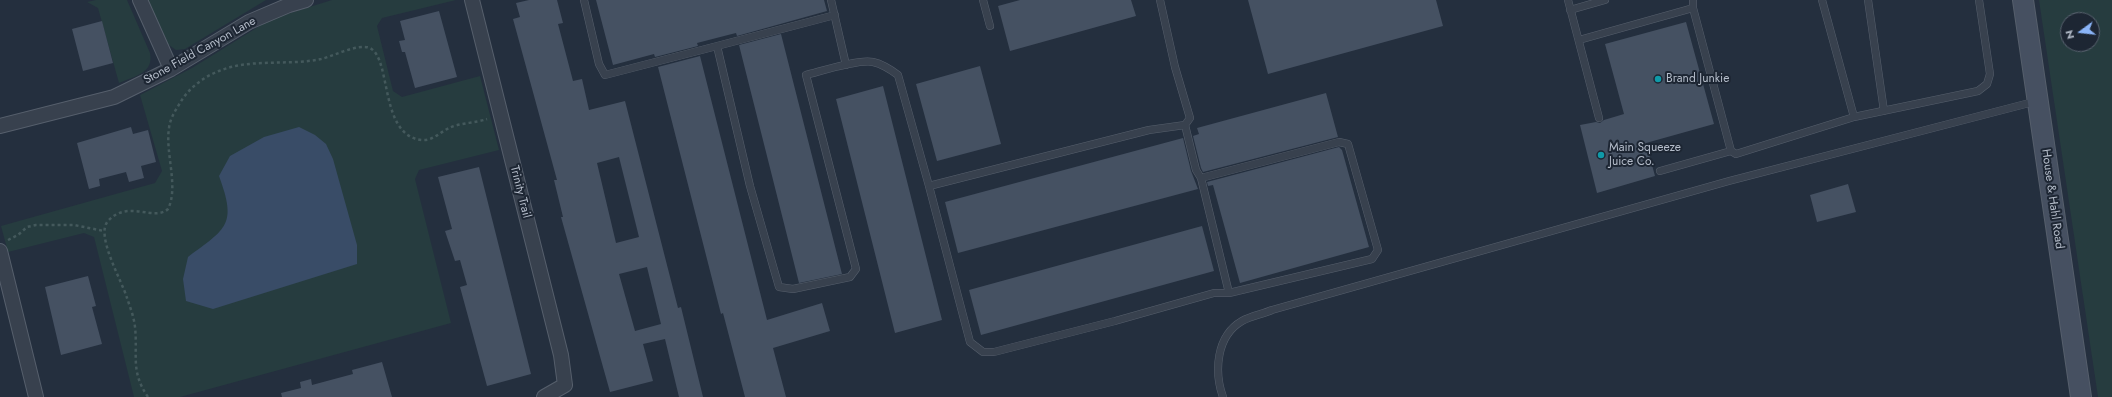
<!DOCTYPE html>
<html>
<head>
<meta charset="utf-8">
<style>
	body { margin:0 }
	#map { position:relative; width:2112px; height:397px; overflow:hidden; background:#242f3e; font-family:Jost,sans-serif }
	canvas { display:block }
	.north { position:absolute; left:2060px; top:12px; width:40px; height:40px; box-sizing:border-box; background:#1d2633; border:1px solid #59626f; border-radius:50%; rotate:255deg; font-size:11px; font-weight:700; line-height:16px; text-align:center; color:#b4bcc9 }
	.north::after { content:''; display:block; margin:auto; width:14px; height:18px; background:#8ab4f8; clip-path:polygon(50% 0,100% 100%,50% 72%,0 100%) }
</style>
</head>
<body>
<div id="map">
<canvas width="2112" height="397"></canvas>
<div class="north">N</div>
</div>
<script>
const ctx = document.querySelector('canvas').getContext('2d');
ctx.lineJoin = 'round';
function fill(path, color) { ctx.fillStyle = color; ctx.fill(path, 'evenodd'); }
function trace(path, color, width, dash) { ctx.strokeStyle = color; ctx.lineWidth = width; ctx.lineCap = dash ? 'butt' : 'round'; ctx.setLineDash(dash || []); ctx.stroke(path); }
function drawText(font, color, halo, rows, align = 'center') {
  ctx.font = font + ' Jost,sans-serif'; ctx.lineWidth = 4; ctx.setLineDash([]); ctx.textBaseline = 'middle'; ctx.strokeStyle = halo; ctx.fillStyle = color; for (const [text, x, y, turn = 0] of rows) {
    ctx.save(); ctx.translate(x, y); ctx.rotate((+turn || 0) * Math.PI / 180); ctx.textAlign = isNaN(turn) ? turn : align; if (halo) ctx.strokeText(text, 0, 0); ctx.fillText(text, 0, 0); ctx.restore();
  }
}
const green = new Path2D(`
	M96 0H127L150 53C154 73 135 76 119 83L98 8 87 2Z
	M146 0H266L185 49 176 50 166 43Z
	M332 0H456L382 18 377 26 393 91 402 97 480 76 499 150 419 170 415 179 451 323 180 397H134L94 237 84 233 8 252 1 226 155 183 162 171 140 95 192 68 271 19Z
	M2039 0H2112V397H2098ZM2068 20H2092V44H2068Z`);
const water = new Path2D(`
	M299 127 315 135 326 144 333 159 357 245V264L213 309 186 301 183 279 188 257C227 228 237 225 219 176L230 156 264 137Z`);
const building = new Path2D(`
	M529 0H557L563 23 558 24 573 81 582 79 589 110 625 101 678 308 681 307 703 397H679L665 339 643 344 653 381 610 392 561 217H563L554 180H557L513 19 520 17 516 3ZM619 157 639 237 616 243 597 163ZM647 267 661 324 635 331 619 274Z
	M596 0H824L827 11 737 36 736 33 728 35 697 43 698 46 655 57 654 54 613 65Z
	M1020 0H1131L1136 16 1010 51 998 6Z
	M1248 0H1436L1443 26 1268 74Z
	M439 11 457 77 415 88 405 52H402L399 41 405 40 400 21Z
	M102 21 113 63 83 71 72 29Z
	M1686 22 1714 124 1646 143 1655 176 1597 193 1580 125 1596 122 1600 123 1604 120 1624 114 1605 44Z
	M781 34 842 274 799 283 739 45Z
	M700 56 767 320 822 303 830 331 773 348 786 397H745L723 313 721 314 658 67Z
	M980 66 1001 144 937 161 916 84Z
	M883 86 942 320 895 333 836 99Z
	M1326 93 1338 137 1203 172 1201 168 1193 136 1199 134 1197 128Z
	M131 127 133 134 148 130 156 162 141 166 144 178 129 182 126 172 99 179 100 186 89 189 77 143Z
	M1183 138 1191 171 1198 189 958 253 945 202Z
	M1339 147 1342 150 1369 247 1240 283 1213 185 1208 186 1207 182Z
	M479 167 531 374 487 386 460 287 467 285 460 260 455 261 445 231 452 229 438 177Z
	M1848 184 1856 212 1817 222 1810 195Z
	M1202 226 1214 271 981 335 969 290Z
	M88 276 96 306 92 307 102 344 61 355 45 287Z
	M382 362 392 397H282L281 393 301 388 300 382 311 379 312 385 353 374 352 370Z`);
const path = new Path2D(`
	M8 240 18 235 27 227 36 225H74L104 231
	M148 397C130 371 138 355 135 327 134 317 130 307 127 298 122 281 95 235 108 221 128 199 154 222 168 209 179 187 165 153 169 128 170 119 175 111 180 103 188 89 203 77 219 71 251 58 288 66 321 59 334 56 358 43 370 48 392 59 379 136 422 140 433 141 440 132 449 128 459 123 476 123 487 119`);
const lane = new Path2D(`
	M584 0 599 64 605 75 717 46 750 186 779 287 793 289 850 277 856 269 806 75C822 71 858 59 873 62 882 64 890 69 898 75L929 186 1149 130 1185 125 1190 118 1175 67 1160 0
	M831 0 846 65
	M983 0 990 26
	M1568 0 1599 118
	M1693 0V8
	M1868 0 1884 111
	M1570 10 1605 0
	M1579 40 1693 8 1731 151 1660 171
	M717 46 835 15
	M1854 117 1978 91 1987 84 1990 74 1979 0
	M1731 151 1736 154 1854 117 1822 0
	M1201 178 1229 293
	M929 186 970 342 983 352H994L1115 321 1214 293H1229L1372 259 1378 250 1348 144 1339 142 1201 178 1196 170 1185 125
	M1223 397C1214 372 1216 336 1242 321 1251 316 1263 314 1272 310L1729 181 2037 101`);
const street = new Path2D(`
	M140 0 171 69
	M472 0 561 355 565 385 544 397
	M0 126 114 97 171 69 249 22 289 5 306 0
	M0 251 36 397`);
const secondary = new Path2D(`
	M2023 0 2081 397`);
const markers = [
	[1658,79,4,"#0f9aa8"],
	[1601,155,4,"#0f9aa8"]
];
const streetNames = [
	["Stone Field Canyon Lane",200,51,-29],
	["Trinity Trail",520,192,76],
	["House & Hahl Road",2052,199,82]
];
const poiNames = [
	["Brand Junkie",1666,79],
	["Main Squeeze",1609,148],
	["Juice Co.",1609,162]
];
fill(green, '#263c3f');
fill(water, '#394c67');
fill(building, '#455162');
trace(lane, '#565f6c', 8);
trace(street, '#565f6c', 16);
trace(secondary, '#565f6c', 22);
trace(path, '#44595c', 2.5, [3, 3]);
trace(lane, '#38414e', 7);
trace(street, '#38414e', 14);
trace(secondary, '#465061', 20);
for (const [x, y, r, color] of markers) { const dot = new Path2D(); dot.arc(x, y, r, 0, 2 * Math.PI); ctx.fillStyle = color; ctx.fill(dot); trace(dot, '#1d2633', 1.5); }
drawText('12px', '#b4bcc9', '#1d2633', streetNames);
drawText('12px', '#b4bcc9', '#1d2633', poiNames, 'left');
</script>
</body>
</html>
